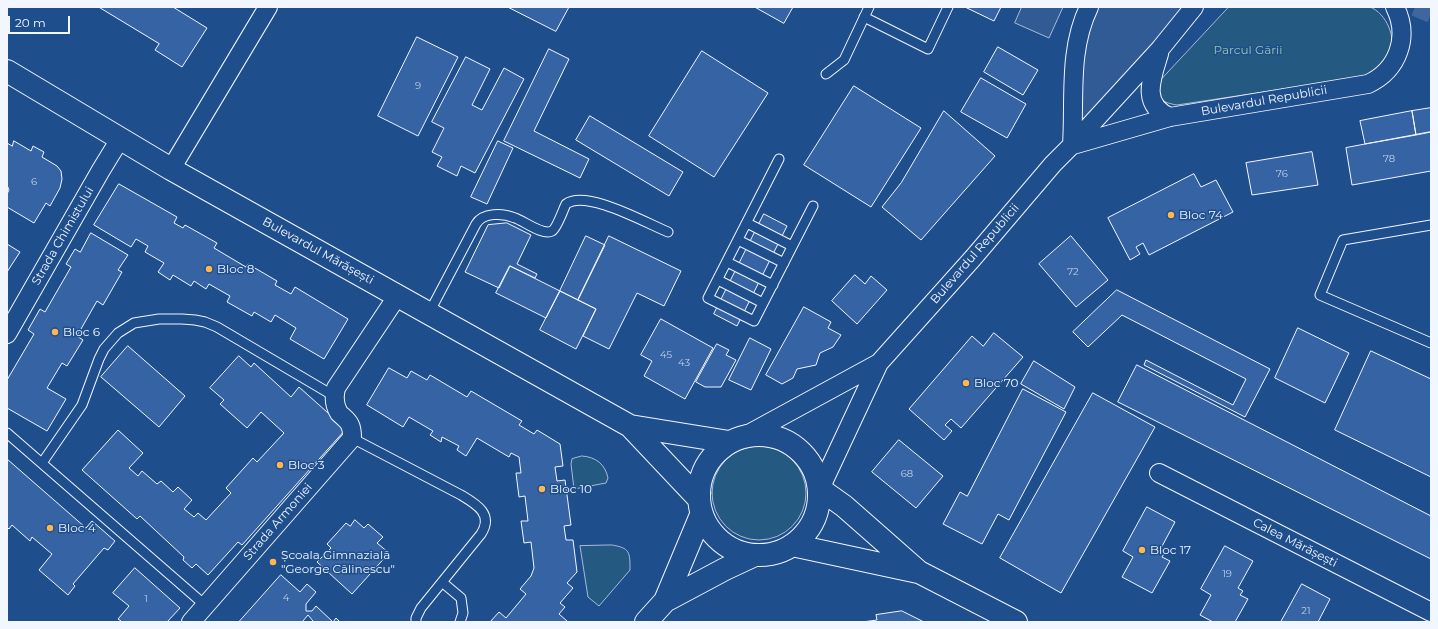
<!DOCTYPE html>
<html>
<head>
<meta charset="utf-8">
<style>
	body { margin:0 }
	#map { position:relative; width:1438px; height:629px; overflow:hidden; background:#1f4e8c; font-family:Montserrat,sans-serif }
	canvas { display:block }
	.frame { position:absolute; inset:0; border:8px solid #f2f6ff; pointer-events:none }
	.scale { position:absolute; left:8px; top:16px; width:62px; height:18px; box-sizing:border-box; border:2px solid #f2f6ff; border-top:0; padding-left:5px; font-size:12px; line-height:14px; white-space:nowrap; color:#f2f6ff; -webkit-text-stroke:3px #1f4e8c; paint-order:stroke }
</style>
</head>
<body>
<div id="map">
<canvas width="1438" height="629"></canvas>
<div class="frame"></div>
<div class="scale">20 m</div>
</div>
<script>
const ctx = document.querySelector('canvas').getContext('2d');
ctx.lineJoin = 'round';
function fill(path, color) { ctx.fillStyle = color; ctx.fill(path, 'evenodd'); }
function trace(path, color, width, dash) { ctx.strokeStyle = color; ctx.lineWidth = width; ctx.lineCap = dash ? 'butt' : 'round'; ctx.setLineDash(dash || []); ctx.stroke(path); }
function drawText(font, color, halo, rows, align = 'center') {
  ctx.font = font + ' Montserrat,sans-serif'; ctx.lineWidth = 3; ctx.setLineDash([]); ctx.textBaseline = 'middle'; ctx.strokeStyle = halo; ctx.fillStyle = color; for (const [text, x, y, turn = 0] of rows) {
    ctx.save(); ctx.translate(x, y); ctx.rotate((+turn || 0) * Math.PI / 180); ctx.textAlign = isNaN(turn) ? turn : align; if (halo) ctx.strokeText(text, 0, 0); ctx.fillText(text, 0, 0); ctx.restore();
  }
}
const green = new Path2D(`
	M1229 7H1370C1386 13 1398 39 1389 55 1386 62 1374 70 1369 76L1177 105C1159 102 1159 98 1159 82Z
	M712 493a47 47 0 1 1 94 0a47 47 0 1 1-94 0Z
	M582 456C596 457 605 464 608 478L606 483 574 489 571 464 572 459Z
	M612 545C630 548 630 552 630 570L599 606 588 597 580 546Z`);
const parking = new Path2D(`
	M1022 7H1063L1049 38 1015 23Z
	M1089 7H1194L1072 145Z`);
const building = new Path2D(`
	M99 7H173L207 28 182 67 155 50 159 44Z
	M508 7H569L556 31Z
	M755 7H793L784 23Z
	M968 7H1001L994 21 967 8Z
	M417 37 458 57 418 136 378 116Z
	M998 47 1038 70 1023 95 984 72Z
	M549 49 569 59 534 131 589 159 580 178 504 141Z
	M702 51 768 93 714 177 649 136Z
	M466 57 490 69 472 105 482 110 504 68 524 79 475 173 461 166 457 176 437 166 442 157 432 152 444 128 432 122Z
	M981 78 1026 104 1007 138 961 112Z
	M854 86 921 128 871 207 804 165Z
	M1431 108V132L1416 135 1412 111Z
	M944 111 995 156 921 240 882 207 901 183Z
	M1412 111 1416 135 1365 144 1360 121Z
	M590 116 683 172 669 196 576 140Z
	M1431 132V171L1352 185 1346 148Z
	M14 141 31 151 33 146 44 152 42 157 57 166 61 171 62 179 60 188 50 206 46 203 34 223 7 207V194L9 190 7 185V143L12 146Z
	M498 141 513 148 487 204 471 197Z
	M1312 152 1318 185 1252 195 1246 163Z
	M1194 174 1201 187 1216 180 1233 212 1149 255 1143 243 1136 247 1140 254 1130 260 1108 218Z
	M119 184 177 217 174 223 183 228 185 225 217 243 214 248 246 267 248 264 277 281 275 285 291 294 295 287 348 319 324 359 290 339 296 328 275 315 271 322 254 312 252 316 227 302 230 296 209 284 206 289 194 281 191 286 173 275 170 280 158 272 164 263 145 252 148 246 136 239 131 247 94 225Z
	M764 214 787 226 737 326 714 314Z
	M507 223 531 235 517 264 537 274 535 278 510 266 499 288 465 272 488 225Z
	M91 233 128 255 118 270 122 272 103 305 97 301 77 336 83 340 67 366 62 363 47 388 66 399 47 431 7 408V380L34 334 28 330 40 309 45 312 71 267 66 264 75 249 80 252Z
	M586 236 605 245 578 300 560 291Z
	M609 236 681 271 664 306 637 293 609 349 583 336 596 309 578 300Z
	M1071 236 1108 280 1076 307 1039 264Z
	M7 244 20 252 7 272Z
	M510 266 560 291 546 318 496 293Z
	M855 275 865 284 871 276 887 290 857 324 832 301Z
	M1117 290 1270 369 1245 417 1144 365 1146 360 1233 405 1246 379 1122 315 1088 347 1073 332Z
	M560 291 596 309 576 349 540 330Z
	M804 307 831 322 828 328 841 335 833 347 820 353 816 365 797 369 793 378 782 384 766 375Z
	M661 319 713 348 685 399 644 376 652 361 641 355Z
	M1298 328 1349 353 1325 403 1275 378Z
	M994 333 1023 357 961 428 951 419 945 425 952 431 944 440 909 409 972 336 983 346Z
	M750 338 771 349 751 390 729 380Z
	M717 344 729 350 726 355 736 360 721 387H705L696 382Z
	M128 346 185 396 159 427 101 377Z
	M1371 351 1431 379V477L1335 430Z
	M239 356 251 367 254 363 291 397 299 387 346 429 242 545 238 542 208 575 196 564 192 568 183 560 184 557 140 516 137 519 82 470 118 430 143 453 129 468 138 476 142 471 157 484 161 481 173 492 178 487 192 500 184 509 194 517 198 513 206 520 231 493 226 488 253 458 257 462 284 433 261 412 247 428 220 404 224 400 210 388Z
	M1034 361 1075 387 1064 409 1021 384Z
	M1137 365 1431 516V559L1118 402Z
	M389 368 407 378 411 371 427 380 430 375 467 397 471 391 522 421 519 425 534 434 537 430 560 444 563 466 555 467 557 481 565 480 571 525 564 526 566 540H573L577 572 567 583 573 588 560 603 565 607 559 614 567 621 566 622H490L499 612 506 618 526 594 520 589 531 576 534 568 531 542 524 543 521 521H528L525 496 519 497 516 473H521L519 457 511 453 509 457 477 438 466 456 457 450 459 446 442 437 441 442 430 435 433 431 409 417 403 427 367 405Z
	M1023 389 1066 412 1009 520 998 514 982 544 943 524 960 492 967 496Z
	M1093 393 1155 427 1061 593 1000 558Z
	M899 440 943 476 916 508 872 472Z
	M7 459 86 528 92 521 115 541 108 550 104 548 73 584 75 586 68 595 39 570 52 554 32 537 30 541 12 525 9 529 7 527V512L8 511 7 510Z
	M1147 507 1175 522 1160 550 1165 552 1162 557 1170 561 1152 593 1122 577 1133 557 1123 551Z
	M355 520 364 528 368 524 383 537 377 543 389 553 352 594 317 562 331 548 327 544 346 523 350 526Z
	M1225 546 1253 561 1238 588 1243 591 1240 595 1248 599 1235 622H1213L1200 615 1211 595 1201 589Z
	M135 568 180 608 167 622H120L121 621 118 619 129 606 113 593Z
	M281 575 300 592 307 584 316 592 306 604V611H312L316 606 333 622 336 618 340 622H312L313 621 308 615 302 622H239Z
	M1302 584 1330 599 1318 622H1281Z
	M902 611 924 622H862L877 620 876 615Z`);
const streetTunnel = new Path2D(`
	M1415 7 1431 14`);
const lane = new Path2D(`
	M864 17 928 49 948 7
	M826 74 844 60 869 7
	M779 159 708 298 754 321 813 206
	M747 223 792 246
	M1431 225 1343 240 1320 295 1431 343
	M738 240 784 263
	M727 262 773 285
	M718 280 763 303
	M429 313 476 224C483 212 503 213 515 218 524 221 543 236 552 231 557 228 563 210 566 204 586 189 646 223 668 232
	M7 433 206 606
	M352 438 461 495C476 504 494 514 481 534L421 608 416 618V622
	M42 463 82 405 99 359 104 349 118 333 134 323 159 319H182L195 320 205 322 217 327 334 396
	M442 582 461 598 463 613 460 622`);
const street = new Path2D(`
	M1159 54C1152 77 1140 105 1170 117
	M1072 145C1075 99 1068 50 1089 7
	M1073 145 1170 117 1368 84C1398 70 1410 37 1395 7
	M171 169 268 7
	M7 334 101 170 120 139
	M745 436 879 363
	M1159 473 1431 612
	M820 489 879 363 973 258 1053 164 1072 145 1160 49 1194 7
	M191 622 352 438C352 434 352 429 350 425 348 420 343 417 339 413 334 405 334 396 336 388L398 295`);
const primary = new Path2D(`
	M7 71 171 169 630 426 698 498
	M630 426 729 442
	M699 495a60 60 0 1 1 120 0a60 60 0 1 1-120 0Z
	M820 489 844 506 919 572 1016 622
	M792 545 918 572
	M665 601 725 569 755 555
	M646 622 665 601 701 515`);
const markers = [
	[1171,215,4,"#ffb74d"],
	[209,269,4,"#ffb74d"],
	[55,332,4,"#ffb74d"],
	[966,383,4,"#ffb74d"],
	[280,465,4,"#ffb74d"],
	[542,489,4,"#ffb74d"],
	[50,528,4,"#ffb74d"],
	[1142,550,4,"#ffb74d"],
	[273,562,4,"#ffb74d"]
];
const numberNames = [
	["9",418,86],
	["78",1389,159],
	["76",1282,174],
	["6",34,182],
	["72",1073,272],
	["45",666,355],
	["43",684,363],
	["68",907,474],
	["19",1227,574],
	["4",286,598],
	["1",146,599],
	["21",1306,611]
];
const parkNames = [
	["Parcul Gării",1248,50]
];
const streetNames = [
	["Bulevardul Republicii",1264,101,-10],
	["Strada Chimistului",63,236,-60],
	["Bulevardul Mărășești",318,251,29],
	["Bulevardul Republicii",975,254,-49],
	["Strada Armoniei",278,522,-49],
	["Calea Mărășești",1295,543,27]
];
const poiNames = [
	["Bloc 74",1179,215],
	["Bloc 8",217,269],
	["Bloc 6",63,332],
	["Bloc 70",974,383],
	["Bloc 3",288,465],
	["Bloc 10",550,489],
	["Bloc 4",58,528],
	["Bloc 17",1150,550],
	["Școala Gimnazială",281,555],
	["\"George Călinescu\"",281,569]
];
fill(green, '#245a82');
trace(green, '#a8bbd7', 1);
fill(parking, '#305b95');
trace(parking, '#a8bbd7', 1);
fill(building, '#3563a3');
trace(building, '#f2f6ff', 1);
trace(streetTunnel, '#3f679d', 18, [18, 9]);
trace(lane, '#f2f6ff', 11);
trace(street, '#f2f6ff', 20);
trace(primary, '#f2f6ff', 24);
trace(lane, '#1f4e8c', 9);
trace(street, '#1f4e8c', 18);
trace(primary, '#1f4e8c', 22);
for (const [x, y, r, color] of markers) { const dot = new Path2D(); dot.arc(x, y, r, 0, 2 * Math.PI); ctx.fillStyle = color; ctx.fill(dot); trace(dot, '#1f4e8c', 1.5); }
drawText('10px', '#c3d1e8', null, numberNames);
drawText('12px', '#97c8a6', '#1f4e8c', parkNames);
drawText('12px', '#f2f6ff', '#1f4e8c', streetNames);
drawText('12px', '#f2f6ff', '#1f4e8c', poiNames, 'left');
</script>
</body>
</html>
